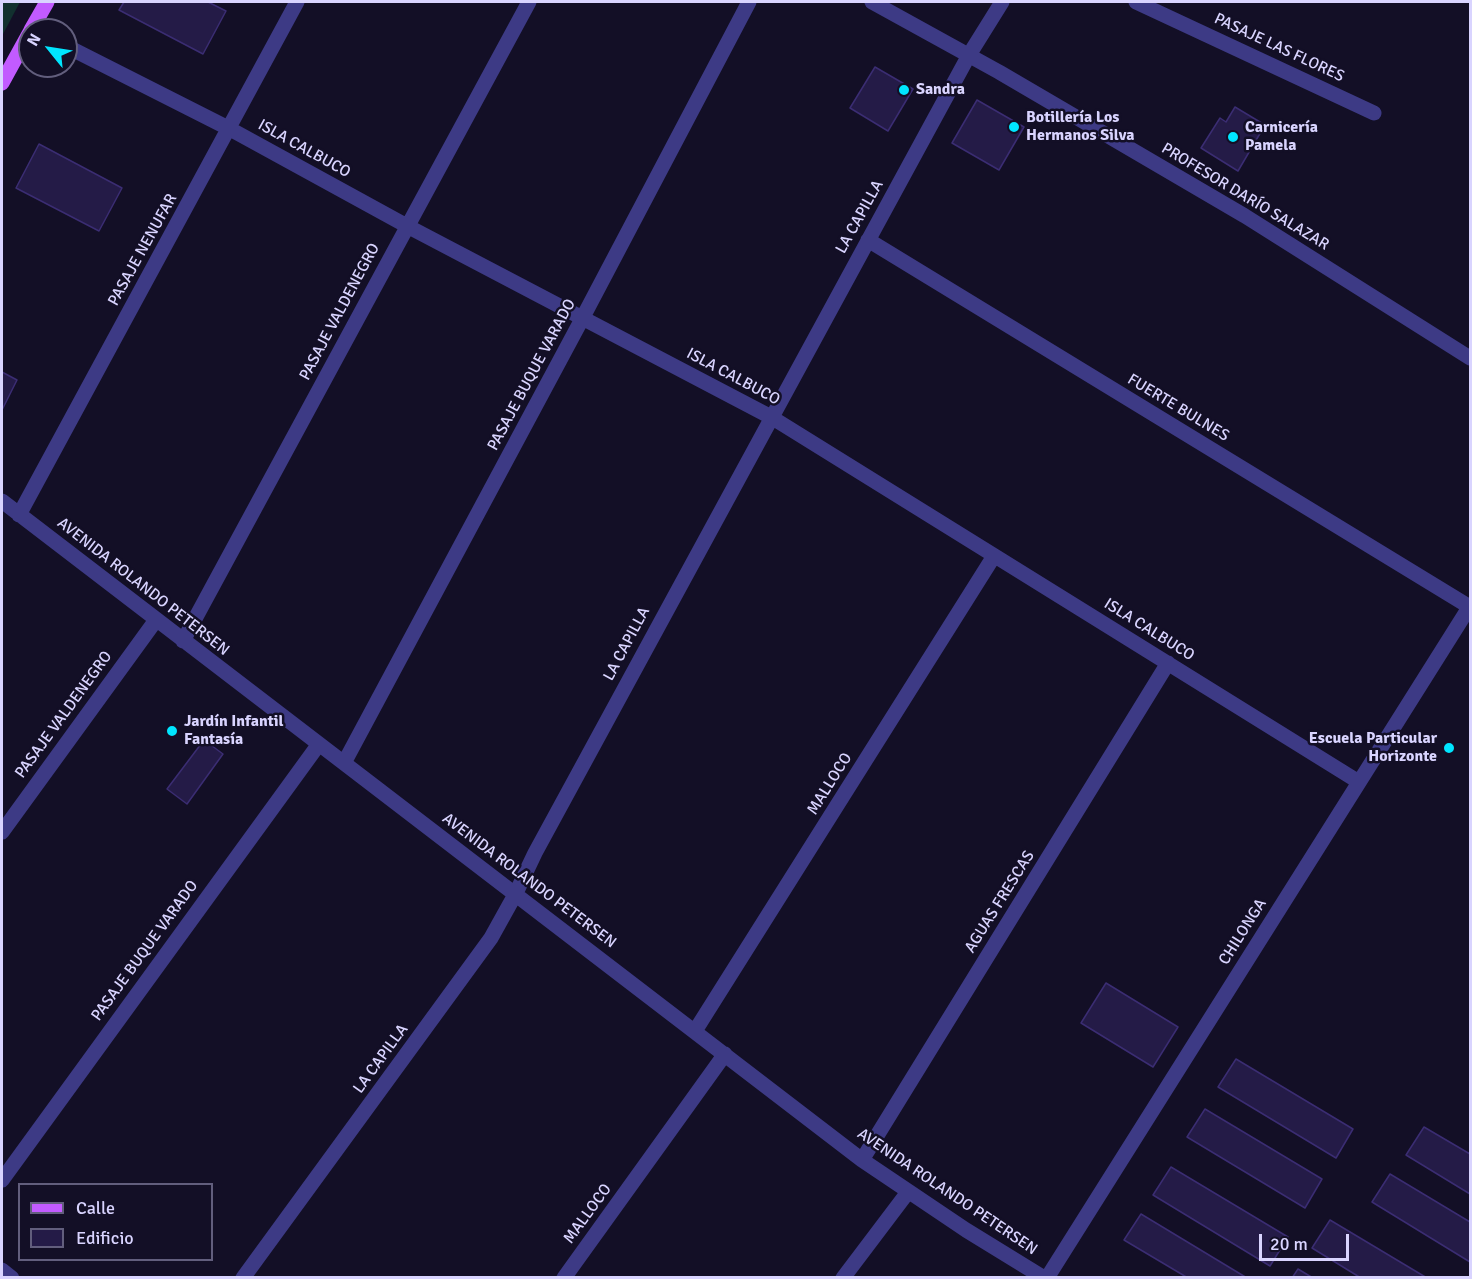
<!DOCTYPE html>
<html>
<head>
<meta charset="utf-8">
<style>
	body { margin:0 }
	#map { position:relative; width:1472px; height:1279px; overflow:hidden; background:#130f26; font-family:Signika,sans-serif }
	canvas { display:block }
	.frame { position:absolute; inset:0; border:3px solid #d9d4ff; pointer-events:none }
	.legend { position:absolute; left:18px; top:1183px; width:195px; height:78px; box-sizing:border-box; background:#130f26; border:2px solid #625e7d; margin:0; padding:8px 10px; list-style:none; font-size:18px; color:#d9d4ff }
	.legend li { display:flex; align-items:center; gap:12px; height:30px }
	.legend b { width:30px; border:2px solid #625e7d }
	.north { position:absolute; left:18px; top:18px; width:60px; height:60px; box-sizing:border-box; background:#130f26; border:2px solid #625e7d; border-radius:50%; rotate:300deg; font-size:16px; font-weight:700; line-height:24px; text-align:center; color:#d9d4ff }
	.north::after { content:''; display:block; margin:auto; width:21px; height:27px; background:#00e5ff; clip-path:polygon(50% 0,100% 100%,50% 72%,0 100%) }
	.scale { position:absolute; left:1259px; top:1234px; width:90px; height:27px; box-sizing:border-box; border:3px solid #d9d4ff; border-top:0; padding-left:8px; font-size:18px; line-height:21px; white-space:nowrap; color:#d9d4ff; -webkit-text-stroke:4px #130f26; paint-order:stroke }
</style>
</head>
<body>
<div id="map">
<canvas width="1472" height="1279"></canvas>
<div class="frame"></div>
<ul class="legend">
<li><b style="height:8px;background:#c25bff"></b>Calle</li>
<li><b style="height:16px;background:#241b47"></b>Edificio</li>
</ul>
<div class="north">N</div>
<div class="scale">20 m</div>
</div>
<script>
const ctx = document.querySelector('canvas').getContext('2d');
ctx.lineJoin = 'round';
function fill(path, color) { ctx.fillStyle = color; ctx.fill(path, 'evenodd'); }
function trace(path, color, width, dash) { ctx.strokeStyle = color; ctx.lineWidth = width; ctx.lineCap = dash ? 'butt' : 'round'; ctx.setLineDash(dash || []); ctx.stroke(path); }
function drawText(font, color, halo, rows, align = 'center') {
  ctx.font = font + ' Signika,sans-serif'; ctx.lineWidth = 5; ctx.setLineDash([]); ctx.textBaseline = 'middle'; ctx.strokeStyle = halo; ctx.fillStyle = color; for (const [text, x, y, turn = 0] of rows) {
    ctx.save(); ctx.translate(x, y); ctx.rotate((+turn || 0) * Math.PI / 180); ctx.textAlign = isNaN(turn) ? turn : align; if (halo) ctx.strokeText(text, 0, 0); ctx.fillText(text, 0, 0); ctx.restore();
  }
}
const green = new Path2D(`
	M2 2H20L2 36Z`);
const building = new Path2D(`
	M124 2H208L226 11 203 54 119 10Z
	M875 67 913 89 888 131 850 108Z
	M977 100 1024 127 999 170 952 143Z
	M1235 107 1265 125 1238 171 1201 148 1220 118 1226 122Z
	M39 144 122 188 99 231 16 188Z
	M2 372 17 380 2 410Z
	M204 740 223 754 187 804 167 789Z
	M1106 983 1178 1027 1153 1067 1081 1023Z
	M1236 1059 1353 1129 1336 1158 1218 1087Z
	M1205 1109 1322 1179 1305 1208 1187 1137Z
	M1424 1127 1470 1154V1194L1406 1155Z
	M1171 1167 1288 1237 1270 1266 1153 1195Z
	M1390 1174 1470 1222V1262L1372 1202Z
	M1141 1214 1247 1278H1188L1124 1240Z
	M1330 1220 1427 1278H1361L1312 1248Z
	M1298 1269 1313 1278H1292Z`);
const minor = new Path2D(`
	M872 2 999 72 1245 216 1470 358
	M1136 2 1374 113
	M66 46 230 129 407 226 771 417 1359 782
	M868 240 1470 607
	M2 501 862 1160 966 1230 1044 1278
	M19 515 297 2
	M183 641 529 2
	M344 763 582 319 749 2
	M2 832 156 620
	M695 1031 994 556
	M862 1160 1168 663
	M2 1180 319 744
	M2 1270 12 1278
	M243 1278 491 938 516 893 535 853 969 55 1002 2
	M564 1278 725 1054
	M843 1278 908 1192
	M1047 1278 1470 606`);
const major = new Path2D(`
	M31 30 47 2
	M2 83 30 32`);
const markers = [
	[904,90,6,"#00e5ff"],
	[1014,127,6,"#00e5ff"],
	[1233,137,6,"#00e5ff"],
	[172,731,6,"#00e5ff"],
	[1449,748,6,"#00e5ff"]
];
const streetNames = [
	["PASAJE LAS FLORES",1279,48,25],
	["ISLA CALBUCO",304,149,29],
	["PROFESOR DARÍO SALAZAR",1245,197,31],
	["LA CAPILLA",860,217,-61],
	["PASAJE NENUFAR",143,250,-61],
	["PASAJE VALDENEGRO",340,312,-62],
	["PASAJE BUQUE VARADO",532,375,-62],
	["ISLA CALBUCO",733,377,28],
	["FUERTE BULNES",1178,408,31],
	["AVENIDA ROLANDO PETERSEN",143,587,38],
	["ISLA CALBUCO",1149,630,32],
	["LA CAPILLA",627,644,-62],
	["PASAJE VALDENEGRO",64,715,-54],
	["MALLOCO",830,784,-58],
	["AVENIDA ROLANDO PETERSEN",529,881,37],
	["AGUAS FRESCAS",1000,902,-58],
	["CHILONGA",1243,932,-58],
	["PASAJE BUQUE VARADO",145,951,-54],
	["LA CAPILLA",381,1059,-54],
	["AVENIDA ROLANDO PETERSEN",947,1192,34],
	["MALLOCO",588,1214,-54]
];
const poiNames = [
	["Sandra",916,90],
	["Botillería Los",1026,118],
	["Hermanos Silva",1026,136],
	["Carnicería",1245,128],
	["Pamela",1245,146],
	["Jardín Infantil",184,722],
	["Fantasía",184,740],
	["Escuela Particular",1437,739,"right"],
	["Horizonte",1437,757,"right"]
];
fill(green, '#12302f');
fill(building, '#241b47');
trace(building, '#3b2d73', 1.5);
trace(minor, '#3d3a85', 15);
trace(major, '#c25bff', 15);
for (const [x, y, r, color] of markers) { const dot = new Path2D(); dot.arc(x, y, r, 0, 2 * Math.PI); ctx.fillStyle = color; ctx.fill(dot); trace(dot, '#130f26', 2); }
drawText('16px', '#d9d4ff', '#130f26', streetNames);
drawText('bold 16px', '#d9d4ff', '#130f26', poiNames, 'left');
</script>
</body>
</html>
